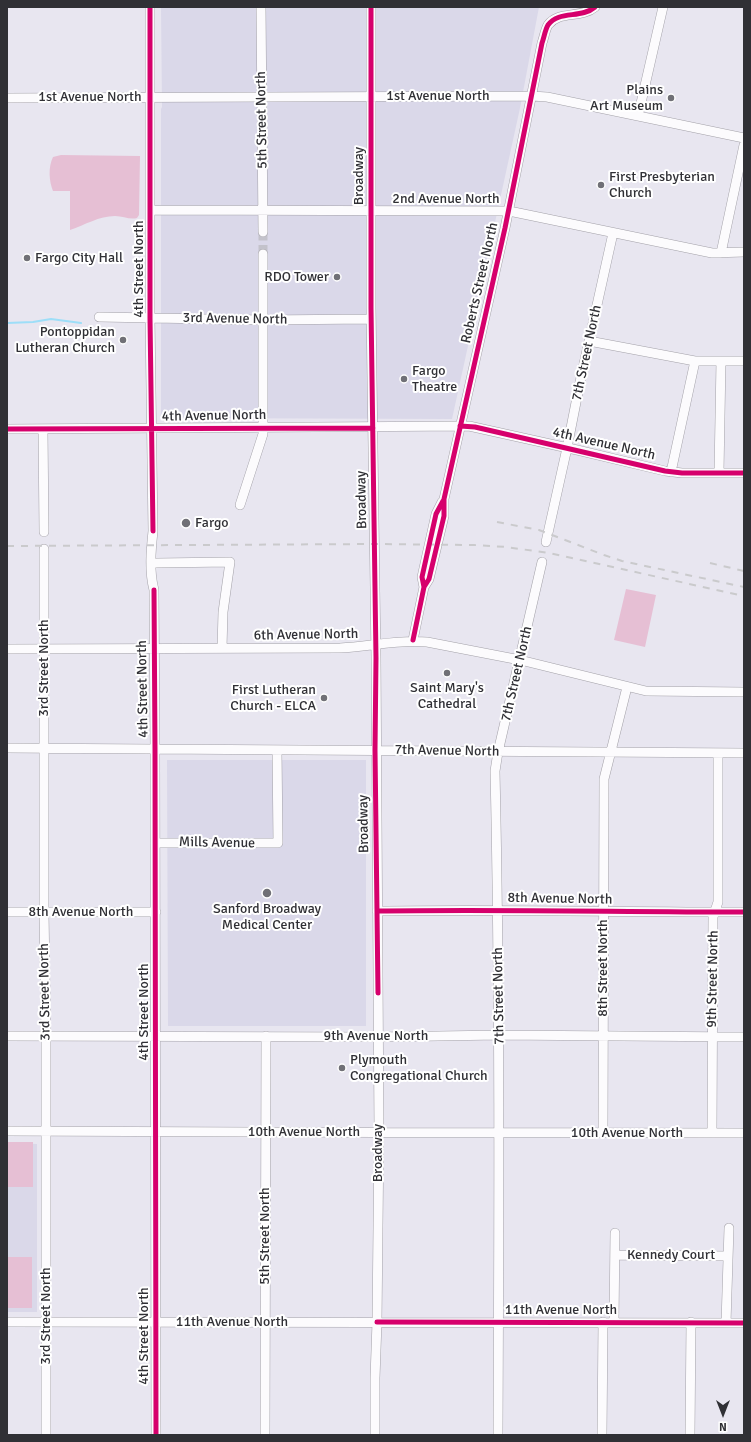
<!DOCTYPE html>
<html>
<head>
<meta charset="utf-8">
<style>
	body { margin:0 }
	#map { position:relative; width:751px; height:1442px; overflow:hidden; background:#e8e6f0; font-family:Signika,sans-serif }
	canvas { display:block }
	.frame { position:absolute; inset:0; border:8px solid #303035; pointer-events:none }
	.north { position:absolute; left:703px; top:1394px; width:40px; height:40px; -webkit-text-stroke:3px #fff; paint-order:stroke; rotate:180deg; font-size:11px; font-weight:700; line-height:16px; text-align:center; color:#303035 }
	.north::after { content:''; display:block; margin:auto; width:14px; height:18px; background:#303035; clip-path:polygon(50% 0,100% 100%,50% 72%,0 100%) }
</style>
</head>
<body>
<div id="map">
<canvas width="751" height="1442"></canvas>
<div class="frame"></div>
<div class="north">N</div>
</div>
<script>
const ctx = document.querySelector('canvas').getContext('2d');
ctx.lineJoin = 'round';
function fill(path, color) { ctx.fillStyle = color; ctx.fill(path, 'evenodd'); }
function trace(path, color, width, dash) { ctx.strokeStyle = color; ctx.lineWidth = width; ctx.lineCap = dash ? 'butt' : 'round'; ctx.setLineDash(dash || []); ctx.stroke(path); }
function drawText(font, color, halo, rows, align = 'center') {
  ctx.font = font + ' Signika,sans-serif'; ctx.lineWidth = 4; ctx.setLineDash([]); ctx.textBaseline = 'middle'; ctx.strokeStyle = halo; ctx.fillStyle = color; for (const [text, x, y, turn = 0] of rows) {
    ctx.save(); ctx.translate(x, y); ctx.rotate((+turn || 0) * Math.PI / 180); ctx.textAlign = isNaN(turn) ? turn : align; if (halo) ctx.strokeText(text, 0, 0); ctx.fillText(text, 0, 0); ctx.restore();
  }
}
const built = new Path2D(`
	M161 7H539L520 108 452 419 161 418V109L162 107Z
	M167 760H366V1026H168Z
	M7 1143 37 1144V1312H7Z`);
const green = new Path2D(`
	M61 155 140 156 139 215 137 218C130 220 123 216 115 216 99 216 85 225 70 230V191H53C49 181 48 167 53 157Z
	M626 589 656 595 645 647 614 640Z
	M7 1142H33V1187H7Z
	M7 1257H32V1308H7Z`);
const stream = new Path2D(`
	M7 323 33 322 51 319 81 323`);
const minorTunnel = new Path2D(`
	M263 254V232`);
const minor = new Path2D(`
	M150 7V318L153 531C151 550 149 571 154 590L155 749 156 1435
	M261 7 263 232
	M371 7V308L376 658 379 1132 377 1322 375 1378V1435
	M7 98 532 96 547 97 744 138
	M638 116 663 7
	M151 210 509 211 712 253 744 252
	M721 253 744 145
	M99 317 262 320 371 319
	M589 341 695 361H744
	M7 429 469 426 577 450 665 471 682 473H744
	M43 429 44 532
	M671 472 695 361
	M719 472 721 361
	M240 505 263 434V254
	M546 542 567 448 581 377 613 233
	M44 549V912L46 1036V1435
	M157 563 230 562 223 612 222 648
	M424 587 422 577 436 514 442 502
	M413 640 424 587 429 579 444 516V499L505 228 542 43C544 38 545 30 548 25 559 10 581 19 595 7
	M7 649 340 648C368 647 399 639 427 642L520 660 646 691 744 692
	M7 748 744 753
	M155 843H278L277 750
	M377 911C499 909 622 912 744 912
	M7 912H156
	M7 1036 378 1037 499 1035 744 1037
	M7 1131C253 1131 498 1134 744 1133
	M603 1133 604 779 627 687
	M712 1133 713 917 718 902V753
	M615 1255 728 1256
	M7 1322 744 1323
	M614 1322 615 1233
	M726 1323 729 1228
	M265 1435 266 1036
	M498 1435C499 1214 500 992 495 771L498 752 542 562
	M602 1435 603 1322
	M690 1435 691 1322`);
const rail = new Path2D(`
	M497 522 539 530 604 555 622 561 744 587
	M7 546 374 544 474 545 506 547 549 553 744 596
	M710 563 744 571`);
const cycleway = new Path2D(`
	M150 7V318L153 531
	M371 7V308L376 658 375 750 378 993
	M460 426 475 427 665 471 682 473H744
	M7 429 373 428
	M424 587 422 577 436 514 443 501
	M154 590 155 749 156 1435
	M413 640 424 587 429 579 444 516V499L505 228 542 43C544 38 545 30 548 25 559 10 581 19 595 7
	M377 911C499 909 622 912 744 912
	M377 1322 744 1323`);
const markers = [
	[671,98,4,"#707076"],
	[601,185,4,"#707076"],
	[27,258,4,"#707076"],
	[337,277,4,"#707076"],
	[123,340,4,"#707076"],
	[404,379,4,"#707076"],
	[186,523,5,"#707076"],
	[447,673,4,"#707076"],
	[324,698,4,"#707076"],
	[267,893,5,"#707076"],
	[342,1068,4,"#707076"]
];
const poiNames = [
	["Plains",663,90,"right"],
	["Art Museum",663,106,"right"],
	["First Presbyterian",609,177],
	["Church",609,193],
	["Fargo City Hall",35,258],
	["RDO Tower",329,277,"right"],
	["Pontoppidan",115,332,"right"],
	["Lutheran Church",115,348,"right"],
	["Fargo",412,371],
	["Theatre",412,387],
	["Fargo",195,523],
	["Saint Mary's",447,688,"center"],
	["Cathedral",447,704,"center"],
	["First Lutheran",316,690,"right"],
	["Church - ELCA",316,706,"right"],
	["Sanford Broadway",267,909,"center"],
	["Medical Center",267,925,"center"],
	["Plymouth",350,1060],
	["Congregational Church",350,1076]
];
const streetNames = [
	["1st Avenue North",438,96],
	["1st Avenue North",90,97],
	["5th Street North",262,120,-91],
	["Broadway",359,176,-90],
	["2nd Avenue North",446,199],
	["4th Street North",139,269,-90],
	["Roberts Street North",480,283,-77],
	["3rd Avenue North",235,319,1],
	["7th Street North",587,353,-78],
	["4th Avenue North",214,416,-1],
	["4th Avenue North",604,444,13],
	["Broadway",362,500,-91],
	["6th Avenue North",306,635,-1],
	["3rd Street North",44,668,-90],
	["7th Street North",517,674,-77],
	["4th Street North",143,689,-91],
	["7th Avenue North",447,751,1],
	["Broadway",364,824,-91],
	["Mills Avenue",217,843,1],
	["8th Avenue North",560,899,1],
	["8th Avenue North",81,912],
	["8th Street North",603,968,-90],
	["9th Street North",713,979,-89],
	["3rd Street North",45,992,-91],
	["7th Street North",499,996,-91],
	["4th Street North",144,1012,-90],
	["9th Avenue North",376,1036],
	["10th Avenue North",304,1132],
	["10th Avenue North",627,1133],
	["Broadway",378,1153,-90],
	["5th Street North",265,1236,-90],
	["Kennedy Court",671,1255],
	["11th Avenue North",561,1310],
	["3rd Street North",46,1316,-90],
	["11th Avenue North",232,1322],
	["4th Street North",144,1336,-90]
];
fill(built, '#dad8e9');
fill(green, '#e6bfd4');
trace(stream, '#9ddef8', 2);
trace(minorTunnel, '#c3c2cb', 9, [9, 4.5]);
trace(minor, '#a3a1a8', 10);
trace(minor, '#fcfbfd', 9);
trace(rail, '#cacacc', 2, [7, 7]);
trace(cycleway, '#d6006c', 5);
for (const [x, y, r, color] of markers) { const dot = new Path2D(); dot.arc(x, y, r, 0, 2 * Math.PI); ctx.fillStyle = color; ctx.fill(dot); trace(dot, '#fff', 1.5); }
drawText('14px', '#303035', '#fff', poiNames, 'left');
drawText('14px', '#303035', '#fff', streetNames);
</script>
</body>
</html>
